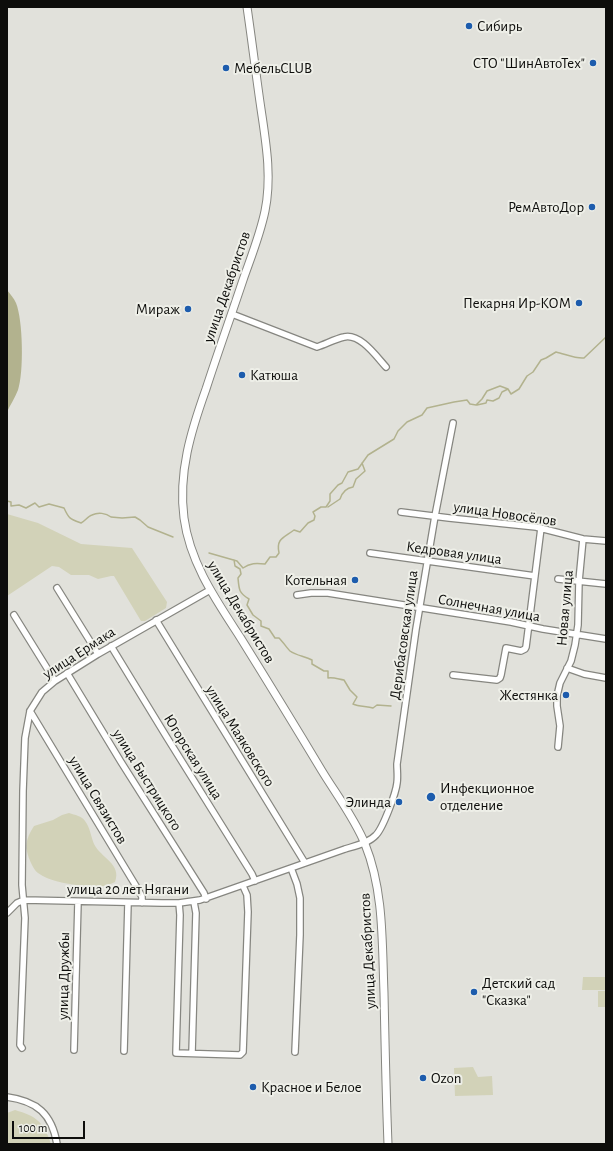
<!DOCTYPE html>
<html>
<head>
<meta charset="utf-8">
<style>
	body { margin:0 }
	#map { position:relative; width:613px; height:1151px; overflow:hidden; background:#e1e1db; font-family:"Alegreya Sans",sans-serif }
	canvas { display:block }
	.frame { position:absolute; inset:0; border:8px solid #0d0d0b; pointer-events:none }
	.scale { position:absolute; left:12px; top:1121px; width:73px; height:18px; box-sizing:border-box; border:2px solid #0d0d0b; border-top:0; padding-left:5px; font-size:12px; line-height:14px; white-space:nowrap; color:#0d0d0b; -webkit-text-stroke:3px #eeefe8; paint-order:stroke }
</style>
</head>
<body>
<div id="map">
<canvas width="613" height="1151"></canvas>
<div class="frame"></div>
<div class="scale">100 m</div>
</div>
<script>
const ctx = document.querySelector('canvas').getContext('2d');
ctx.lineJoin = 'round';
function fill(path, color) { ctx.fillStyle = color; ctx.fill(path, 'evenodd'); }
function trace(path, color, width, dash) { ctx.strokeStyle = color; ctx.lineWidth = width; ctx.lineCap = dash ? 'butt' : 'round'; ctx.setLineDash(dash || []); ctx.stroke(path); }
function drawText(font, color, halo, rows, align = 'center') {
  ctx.font = font + ' "Alegreya Sans",sans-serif'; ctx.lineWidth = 4; ctx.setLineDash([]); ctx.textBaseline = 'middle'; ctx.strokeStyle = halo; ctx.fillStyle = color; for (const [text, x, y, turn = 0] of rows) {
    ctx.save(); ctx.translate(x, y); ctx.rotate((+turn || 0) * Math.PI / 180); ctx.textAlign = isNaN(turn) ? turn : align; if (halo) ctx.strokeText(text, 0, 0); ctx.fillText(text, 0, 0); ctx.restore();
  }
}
const green = new Path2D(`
	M7 514 38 523 81 544 132 548 167 602 166 608 145 621H141L114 576H111L98 579 89 575H71L59 567 52 566 7 596Z
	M69 813C75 815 82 816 85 821 90 827 91 837 94 844 101 858 122 864 115 882 101 889 91 887 76 885 64 883 49 881 38 873 35 871 33 867 31 863 24 848 25 840 34 826L53 820 62 815Z
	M583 977H606V990H582Z
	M598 991H606V1007H598Z
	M473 1067 478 1077 492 1076 493 1095 455 1096 454 1068Z
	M15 1110C36 1116 44 1122 51 1144H7V1113Z`);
const water = new Path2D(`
	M7 290C10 294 14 298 16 303 23 320 24 372 18 390 15 398 10 405 7 412Z`);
const stream = new Path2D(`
	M477 405 486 403 487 400 493 401 499 398 502 392 508 389
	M7 501 11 502V506L19 505 26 508 35 503 39 507 49 504 64 508C69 519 70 519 81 523 85 521 88 516 92 515 98 512 106 513 111 517L122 518 135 517 140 520 148 527 173 537
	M328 507 340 499C342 493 346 488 353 487L356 479 365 471 362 463
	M209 553 237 561 243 568C250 563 256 563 265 564L270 557H276L279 553C276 539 283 538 294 530L300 532 308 523 314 520 315 516 313 512 321 507H326L330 501V494L338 485 342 483 348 472 358 469 368 455 394 439 398 431 407 422 422 415 427 408 454 402 467 400 470 404 476 405 482 399 487 391 500 386 508 389 511 394 519 389 527 376 533 372 541 360 546 358 556 352C565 354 576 359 584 358L606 337
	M234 560 235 566 240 569 241 574 238 578C239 590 239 593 249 599L247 605 253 615 261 621V626L269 629 275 638H279C283 642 287 648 290 651 297 656 305 656 312 660V664L324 671H328V678C333 677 338 679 344 680L350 690 357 697 353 704C359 707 367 706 373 708L377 705 391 706`);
const minor = new Path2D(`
	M232 314 317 347C326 344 335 339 344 337 360 333 376 356 386 367
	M401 512 449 518 536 527 583 539 606 541
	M370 553 535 576
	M558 579 606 584
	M57 588 98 654
	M297 595 311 593H328L511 622 543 629 606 639
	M14 615 55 681
	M156 620 305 863
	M111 646 166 736 252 874 255 881
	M567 668 584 674 606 678
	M67 673 121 762 204 893 206 899
	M453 675 497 680 500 678 501 675 506 648 521 651 525 649 526 647 541 528
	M30 711 139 891 142 897V903
	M558 747 560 726 557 706V696L560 683 571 661 575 645 578 625 579 581 583 539
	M291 868 297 884 300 898V935L295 1052
	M179 903 180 915 176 1053 240 1055 243 1052 248 912 247 895 243 886
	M7 913 17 903 24 900 162 903H179L200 900 345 849C355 846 369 843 376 835 383 828 396 793 397 783 398 776 397 770 397 764L416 629 435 516 453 423
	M22 1048 20 1045 25 918 22 885 23 791 25 738 30 711 42 692 55 681 98 654 210 590
	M74 1050 78 902
	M124 1051 128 903
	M192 1053 196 913 194 902
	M7 1097C37 1101 52 1114 57 1144`);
const major = new Path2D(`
	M247 7C252 41 256 75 261 109 266 143 272 177 265 211 260 235 251 257 243 280 231 316 218 352 206 389 191 431 178 473 184 518 190 563 216 600 240 637 268 682 295 726 322 771 336 794 355 819 365 844 384 891 382 943 384 993 385 1043 386 1094 388 1144`);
const markers = [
	[469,26,4,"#1d5cad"],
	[593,63,4,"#1d5cad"],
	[226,68,4,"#1d5cad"],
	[592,207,4,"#1d5cad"],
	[579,303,4,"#1d5cad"],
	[188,309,4,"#1d5cad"],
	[242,375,4,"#1d5cad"],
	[355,580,4,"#1d5cad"],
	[566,695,4,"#1d5cad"],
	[431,797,5,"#1d5cad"],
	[399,802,4,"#1d5cad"],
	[474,992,4,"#1d5cad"],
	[423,1078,4,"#1d5cad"],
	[253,1087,4,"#1d5cad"]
];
const poiNames = [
	["Сибирь",477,26],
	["СТО \"ШинАвтоТех\"",585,63,"right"],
	["МебельCLUB",234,68],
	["РемАвтоДор",584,207,"right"],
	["Пекарня Ир-КОМ",571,303,"right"],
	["Мираж",180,309,"right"],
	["Катюша",250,375],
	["Котельная",347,580,"right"],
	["Жестянка",558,695,"right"],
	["Инфекционное",440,788],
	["отделение",440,805],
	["Элинда",391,802,"right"],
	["Детский сад",482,983],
	["\"Сказка\"",482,1000],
	["Ozon",431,1078],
	["Красное и Белое",261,1087]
];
const streetNames = [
	["улица Декабристов",227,287,-71],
	["улица Новосёлов",505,514,8],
	["Кедровая улица",454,553,8],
	["Солнечная улица",489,608,10],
	["Новая улица",565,608,-85],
	["улица Декабристов",241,612,59],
	["Дерибасовская улица",404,635,-82],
	["улица Ермака",79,653,-33],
	["улица Маяковского",240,736,58],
	["Югорская улица",193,757,58],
	["улица Быстрицкого",147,780,58],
	["улица Связистов",98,800,59],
	["улица 20 лет Нягани",128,889],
	["улица Декабристов",368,951,-93],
	["улица Дружбы",64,976,-89]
];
fill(green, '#d2d2b8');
fill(water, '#b2b28e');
trace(stream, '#b2b28e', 1.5);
trace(minor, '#868680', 8);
trace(major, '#868680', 9);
trace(minor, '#fff', 5.5);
trace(major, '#fff', 7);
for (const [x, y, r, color] of markers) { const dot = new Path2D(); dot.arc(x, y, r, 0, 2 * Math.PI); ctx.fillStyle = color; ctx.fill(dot); trace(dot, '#eeefe8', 1.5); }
drawText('15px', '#0d0d0b', '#eeefe8', poiNames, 'left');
drawText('15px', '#0d0d0b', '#eeefe8', streetNames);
</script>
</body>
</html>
